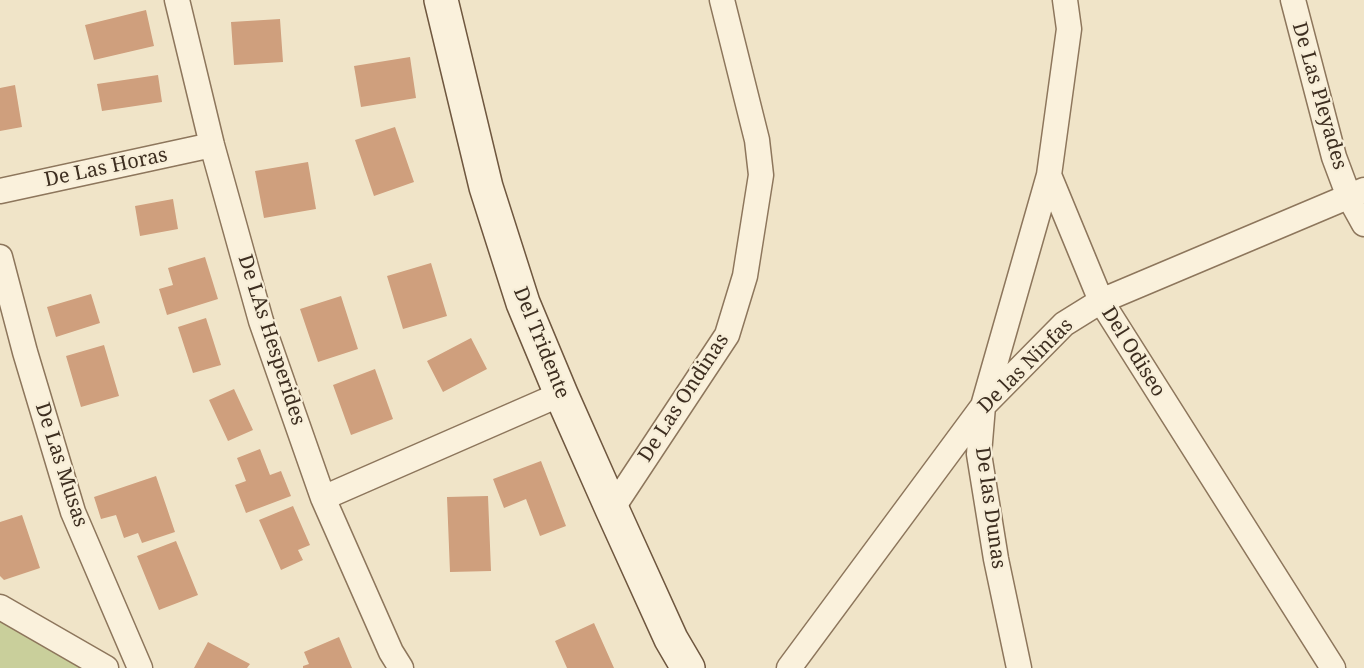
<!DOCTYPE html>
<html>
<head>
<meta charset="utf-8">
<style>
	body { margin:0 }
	canvas { display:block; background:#f0e4c8 }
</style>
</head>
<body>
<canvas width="1364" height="668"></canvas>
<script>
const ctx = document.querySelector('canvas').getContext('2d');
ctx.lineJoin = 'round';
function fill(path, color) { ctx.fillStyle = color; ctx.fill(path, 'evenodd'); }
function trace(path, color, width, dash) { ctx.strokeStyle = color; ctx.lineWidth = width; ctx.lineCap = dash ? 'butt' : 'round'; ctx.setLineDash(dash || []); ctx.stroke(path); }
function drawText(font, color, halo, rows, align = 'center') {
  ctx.font = font + ' "Noto Serif",serif'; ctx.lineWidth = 4.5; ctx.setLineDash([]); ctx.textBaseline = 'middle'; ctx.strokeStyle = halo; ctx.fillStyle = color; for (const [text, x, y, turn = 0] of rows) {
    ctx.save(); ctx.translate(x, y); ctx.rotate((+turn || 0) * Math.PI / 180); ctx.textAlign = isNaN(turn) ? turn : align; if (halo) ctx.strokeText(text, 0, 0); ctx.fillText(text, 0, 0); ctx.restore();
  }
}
const green = new Path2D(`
	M0 607 103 668H0Z`);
const building = new Path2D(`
	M146 10 154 46 94 60 85 25Z
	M280 19 283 62 234 65 231 22Z
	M410 57 416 98 361 107 354 66Z
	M158 75 162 102 102 111 97 84Z
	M15 85 22 127 0 131V88Z
	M395 127 414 182 374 196 355 140Z
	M308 162 316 209 264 218 255 171Z
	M173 199 178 229 140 236 135 206Z
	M205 257 218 299 167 315 159 289 173 285 168 268Z
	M431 263 447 316 403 329 387 276Z
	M91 294 100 323 56 337 47 307Z
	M341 296 358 349 318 362 300 309Z
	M206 318 221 365 193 373 178 327Z
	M471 338 487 369 443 392 427 361Z
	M104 345 119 396 81 407 66 356Z
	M375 369 393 419 351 435 333 385Z
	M234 389 253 430 228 441 209 400Z
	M260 449 270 475 281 471 291 496 246 513 235 485 246 481 237 458Z
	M541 461 566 526 540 536 526 499 504 508 493 479Z
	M156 476 175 532 142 543 138 533 124 538 116 515 101 519 94 497Z
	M488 496 491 571 450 572 447 497Z
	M293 506 310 545 298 550 303 560 281 570 259 520Z
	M22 515 40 568 4 580 0 576V522Z
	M176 541 198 595 159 610 137 556Z
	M594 623 614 668H567L555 641Z
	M339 637 352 668H303V666L309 664 304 652Z
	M208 642 250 664 247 668H194Z`);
const minor = new Path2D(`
	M177 0 212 145 261 321 323 498 391 652 401 668
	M1065 0 1069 29 1049 175 1101 301 1333 668
	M1293 0 1334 157 1349 197 1364 224
	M0 191 212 145
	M0 257 25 352 73 512 140 668
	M323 498 561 394
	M612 509 727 335 745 276 761 175 757 140 722 0
	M0 607 106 668
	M789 668 983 406 1064 324 1101 301 1364 190
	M1019 668 996 559 979 454 983 406 1049 175`);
const secondary = new Path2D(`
	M441 0 486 187 523 303 561 394 612 509 671 639 688 668`);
const streetNames = [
	["De Las Pleyades",1319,96,74],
	["De Las Horas",106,168,-12],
	["De LAs Hesperides",271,340,72],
	["Del Tridente",541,343,68],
	["Del Odiseo",1133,352,58],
	["De las Ninfas",1026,366,-45],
	["De Las Ondinas",684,398,-57],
	["De Las Musas",61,465,72],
	["De las Dunas",990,508,82]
];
fill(green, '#c9cf9b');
fill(building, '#cf9f7d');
trace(minor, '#8d765c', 27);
trace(secondary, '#6f573f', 36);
trace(minor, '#faf1dc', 24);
trace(secondary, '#faf1dc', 33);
drawText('20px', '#3d2e20', '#f7eed8', streetNames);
</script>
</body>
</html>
